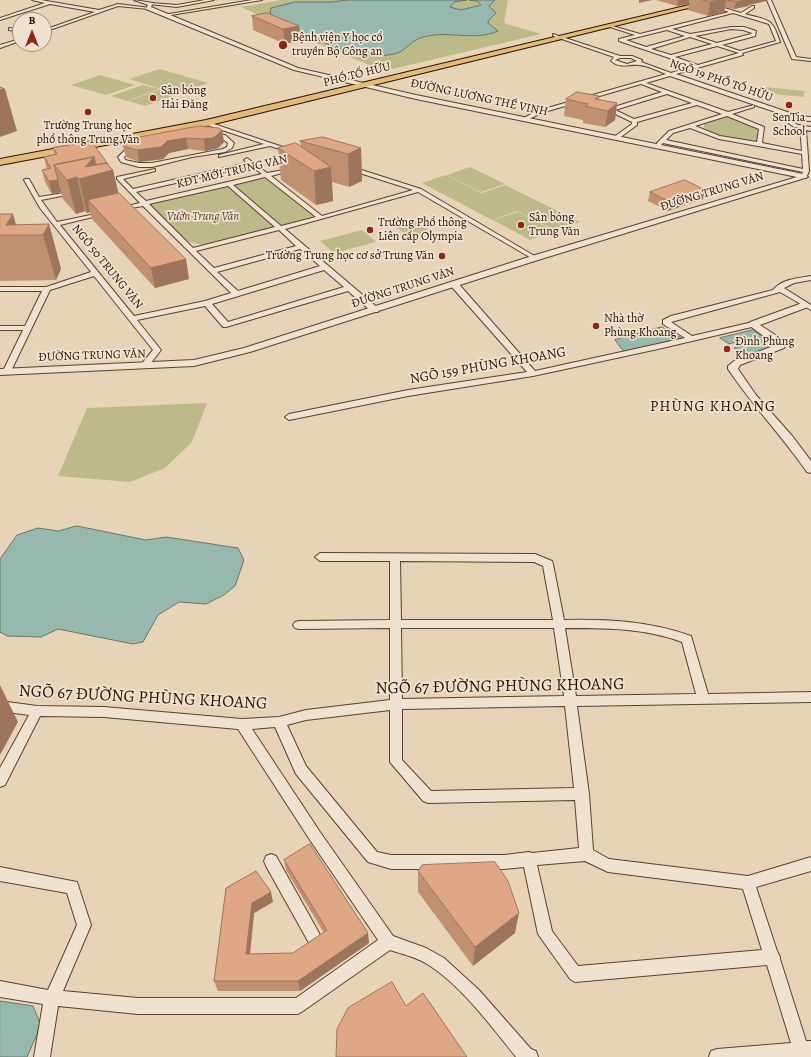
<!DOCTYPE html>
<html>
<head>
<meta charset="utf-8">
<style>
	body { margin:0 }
	#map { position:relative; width:811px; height:1057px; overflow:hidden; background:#e7d3b6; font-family:Alegreya,serif }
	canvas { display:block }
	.north { position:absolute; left:12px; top:12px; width:40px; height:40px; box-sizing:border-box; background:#efe2d0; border:1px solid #a08e7d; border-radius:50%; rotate:0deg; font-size:11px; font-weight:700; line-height:16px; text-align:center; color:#2a1100 }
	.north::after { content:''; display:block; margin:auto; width:14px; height:18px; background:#8f2418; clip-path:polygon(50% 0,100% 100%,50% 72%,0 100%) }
</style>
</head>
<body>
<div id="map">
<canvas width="811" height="1057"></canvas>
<div class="north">B</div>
</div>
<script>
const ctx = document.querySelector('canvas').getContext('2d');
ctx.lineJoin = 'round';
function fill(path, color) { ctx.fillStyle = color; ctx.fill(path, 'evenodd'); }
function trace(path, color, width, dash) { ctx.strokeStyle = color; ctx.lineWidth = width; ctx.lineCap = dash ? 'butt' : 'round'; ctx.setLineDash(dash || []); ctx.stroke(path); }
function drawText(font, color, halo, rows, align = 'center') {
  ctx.font = font + ' Alegreya,serif'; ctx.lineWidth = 3.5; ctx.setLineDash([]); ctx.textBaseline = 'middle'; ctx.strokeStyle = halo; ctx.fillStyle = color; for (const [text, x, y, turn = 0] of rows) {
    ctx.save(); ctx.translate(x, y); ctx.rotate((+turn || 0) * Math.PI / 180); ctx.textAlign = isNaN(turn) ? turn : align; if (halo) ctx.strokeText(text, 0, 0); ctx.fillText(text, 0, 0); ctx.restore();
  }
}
const green = new Path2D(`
	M282 0H508L504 23 541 34 384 71 262 21 263 17 241 7Z
	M160 69 208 83 145 106 129 101 161 89 129 79Z
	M100 75 135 85 106 95 71 85Z
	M143 85 159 89 127 101 111 96Z
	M765 87 804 91V97L764 93Z
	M725 117H731L762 128 758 135V141C750 145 712 134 704 128V124Z
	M470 167 505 184 481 192 447 175Z
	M266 175 316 216 203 245 181 240 145 204Z
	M446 175 517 211 492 220 422 183Z
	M505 185 580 222 556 231 482 193Z
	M518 212 554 231 530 240 493 220Z
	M413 220 429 231 409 237 393 225Z
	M362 230 376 242 334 253 320 241Z
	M207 403 192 442 165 468 130 482 58 476 87 408Z`);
const water = new Path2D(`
	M348 0H467L454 2 450 7 461 10 481 5 477 1 469 0H495L489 6 496 13 488 21V23L498 31C479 40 455 33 434 35 428 36 420 37 414 41 407 46 403 52 394 54 352 63 310 35 273 18L270 13 271 8 295 2H331Z
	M662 327 683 339 625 353 615 340Z
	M753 330 776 346 745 356 734 348 743 345 739 341 729 344 720 338Z
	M77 526 146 540 166 537 238 548 244 560 235 586 224 595 206 604 179 602 158 615 143 642 133 644 58 629 41 637 7 636 0 632V559L17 535 38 528 58 531Z
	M0 1001 33 1006 41 1025 27 1057H0Z`);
const minor = new Path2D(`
	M32 0H41L99 10 118 4 150 8 148 9 118 6 44 32V30L95 12 50 4 0 20V18L45 3Z
	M205 0H214L177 7 149 4 151 3 177 5Z
	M252 0H262L165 16 163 15Z
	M767 0H771L796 57 811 59V61L792 59Z
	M711 4 741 13 752 6H754V8L745 14C769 21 772 17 780 42L742 53 743 55 676 74 799 116 811 117V121L798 120 793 122 798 125 811 127V131L806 130 809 171 806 178 801 177 803 172 663 143 661 145H657V143L669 131 722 114 697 105 637 122V125L618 139H614V137L632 124V122L601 107 604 105 611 108 662 92 641 84 541 113 527 120 522 119 537 111 666 74C658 71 647 65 638 65 627 64 621 69 611 61L614 57 553 36V34L620 56H632L642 60 641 62 671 73 693 66 619 41V39L635 35 607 26 609 25 640 34 729 12 710 6ZM733 13 769 24 776 41 740 51 722 45 755 36 756 31 744 27H731L690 34 672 29ZM731 29 743 30 752 33 751 34 717 43 695 36ZM667 30 685 36 646 47 626 40ZM690 37 712 44 671 55 651 49ZM717 46 739 53 698 65 675 57ZM620 58H631L637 61 627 64 615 60ZM670 76 793 118 787 122 794 127 800 128 802 151 762 143 764 127 732 114 754 107V105L728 112 646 83ZM667 94 692 103 634 119 615 110ZM727 116 759 129 757 142 720 136 695 126ZM690 128 719 139 802 154 803 169 666 140 673 133Z
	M9 28 20 30V32L9 30Z
	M20 39V41L0 48V45Z
	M204 122H208L295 151 292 153 270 146 219 157V155L264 144 204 124Z
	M201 132 225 135 234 143 232 148 225 152 192 157 152 167H139L121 162 118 157 128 147ZM201 136 221 138 228 143 227 147 223 149 152 163H139L125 160 124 157 132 149Z
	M247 158 267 173 294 168V170L271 176 322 216 413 190 347 169 346 168 349 166 421 189 538 258 533 259 418 192 285 229 378 308V312H372L348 291 226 327H223L205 306 137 320 161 350 147 368H144L140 366 153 350 94 276 50 290 11 371 10 373H4L3 371 23 330H0V326H25L42 291H0V287H46L91 272 40 208 24 180 25 179H29L39 197 77 191V193L41 200 57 222 105 212V214L60 225 134 316 205 301 231 293 143 206 119 210V208L140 203 117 179V177L155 169V171L123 179 133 189 247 163 244 160ZM251 166 262 174 146 201 136 192ZM265 177 316 217 281 226 233 185ZM228 186 275 227 193 248 149 204ZM279 230 296 246 214 268 196 251ZM300 249 320 266 238 291 217 272ZM324 270 344 287 228 322 212 304Z
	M811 276V280L794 283 784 288 811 305V310L780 292 671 322 692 336 753 322 757 324 756 326 658 349 533 376 408 396 289 420 285 417 289 414 408 390 527 372 451 286V282H457L535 371 685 338 663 324V320L671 316 773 290C782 279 798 278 811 276Z
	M320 553 535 554 552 561 553 564 564 620C607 619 650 621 691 636L708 694 811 692V702L577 706 589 794 593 850 609 859 748 876 811 857V871L756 887 777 951 780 957V959L806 1041H811V1057H709L711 1051 717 1049 791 1043 767 965 575 982 570 979 538 934 524 867 504 869H391L368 862 296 774 275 727 252 729 320 832 393 936 426 948 444 958 479 990 531 1049 536 1051 538 1057H516C492 1027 460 984 427 964 416 957 402 954 390 950L303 1011 298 1014H138L58 1006 50 1057H34L43 1004 0 997V981L48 990 77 925 67 893 0 881V867L77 882 91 925 63 991 138 998H296L378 940 310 840 238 729 104 717 40 716 5 785 0 787V768L29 715 0 711V701L37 706 104 707 242 719 279 717 306 710 390 700V628L299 629 295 628 293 625 295 622 299 621 390 620V561H320L315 557ZM400 561 534 562 543 566 553 620H401ZM401 628H554L564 696 402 699ZM565 628C605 628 645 628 682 642L696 694 576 696ZM565 706 574 788 431 791 402 760V709ZM390 710V762L423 801 428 803 575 800 579 848 532 853 529 852 504 855H391L377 852 306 766 287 725 306 720ZM585 861 608 872 743 889 762 950 578 966 552 931 537 865Z
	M271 854 276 856 319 933 321 938 319 943 314 945 309 943 266 866 264 861 266 856Z`);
const tertiary = new Path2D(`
	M134 0 153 3 151 7 298 68 416 95 803 174 808 177 538 260 250 352 194 366 0 375V369L194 360 244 348 532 256 797 177 416 99 294 70 146 9 148 5Z
	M805 302 809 305 808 307 760 325 783 340 786 346 784 348 740 365 738 369 756 395 793 437 811 461V473L807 472C782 436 752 405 728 369V366L734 361 776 345 750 326V322Z`);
const primary = new Path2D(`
	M710 0H721L206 126 0 165V159L206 120Z`);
const wall = new Path2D(`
	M656 0H766V1L749 5 748 6 734 9 725 7 724 12 708 16 688 10 689 4 677 6Z
	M252 16 299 26 300 40 285 44 253 30Z
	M577 92 599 96V100L617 103 615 120 605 127 583 123V120L564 116 566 99Z
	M222 130 224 142 218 148 214 149 205 151 188 149 169 153 163 159 139 162 126 157 123 146Z
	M300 141 361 148 362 181 349 187 332 182 333 201 316 205 281 180 278 148 301 146Z
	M53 148 108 164 109 165 113 170 118 193 189 279 155 288 92 219 90 212 87 213 85 211 76 214 63 199 61 192 52 194 45 182 42 170 47 169 44 157 55 155Z
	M705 190 703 199 668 211 648 201 650 192Z
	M0 214 16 225 49 224 61 269 56 280 0 281Z
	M284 860 369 943 300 991H218L214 981 226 888 273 902 254 913 250 954 293 953 324 933 286 870Z
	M418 871 515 933 473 966 418 892Z`);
const shadedWall = new Path2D(`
	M639 0H652L639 3Z
	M678 0H689V4L677 6Z
	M719 0H726L724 12 708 16 710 2Z
	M746 0H766V1L749 5 748 6 734 9 736 2Z
	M299 26 300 40 285 44 283 29Z
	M5 89 17 131 0 137V90Z
	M617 103 615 120 605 127 608 111Z
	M222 130 224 142 218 148 205 151 204 139Z
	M186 138 188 149 169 153 163 159 139 162 137 150 167 141Z
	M361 148 362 181 349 187 348 154Z
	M94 157 108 164 110 171 113 170 121 204 88 200 90 212 87 213 79 179 77 177 85 211 76 214 67 180 85 167Z
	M331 167 333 201 316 205 314 171Z
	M58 180 61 192 52 194 49 181Z
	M705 190 703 199 668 211 670 202Z
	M13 214 19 235 6 225Z
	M49 224 61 269 56 280 43 235Z
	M186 259 189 279 155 288 151 268Z
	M0 685 18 722 0 755Z
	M271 892 273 902 254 913 249 964 246 954 252 903Z
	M519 913 515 933 473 966 475 947Z
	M368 933 369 943 300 991 298 981Z`);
const building = new Path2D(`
	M703 0H719L710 2Z
	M727 0H746L736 2Z
	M267 13 299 26 283 29 252 16Z
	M0 87 5 89 0 90Z
	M577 92 599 96 595 99 617 103 608 111 585 106 588 104 566 99Z
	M199 126 219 128 222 130 216 136 212 138 204 139 186 138 167 141 161 147 137 150 123 146 130 139Z
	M323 137 361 148 348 154 300 141Z
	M91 141 108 164H107L106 163 96 165 94 157 54 165 58 180 49 181 42 170 51 168 44 157 57 154 53 148Z
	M296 143 331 167 314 171 278 148Z
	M94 157 85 167 106 163 113 170 79 179 77 177 67 180 54 165Z
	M685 180 705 190 670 202 650 192Z
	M119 193 186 259 151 268 88 200Z
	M0 214H13L6 225 49 224 43 235H0Z
	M310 844 368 933 298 981H214L226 888 256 871 271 892 252 903 246 954 293 953 327 930 284 860Z
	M495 862 508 881 519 913 475 947 418 871 422 865Z
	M392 982 406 1006 423 993 467 1057H336L337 1029 348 1008Z`);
const markers = [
	[283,45,5,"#8f2418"],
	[153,98,4,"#8f2418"],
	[789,105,4,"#8f2418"],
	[88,112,4,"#8f2418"],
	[521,225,4,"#8f2418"],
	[370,230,4,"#8f2418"],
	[442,256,4,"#8f2418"],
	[596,326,4,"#8f2418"],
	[727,349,4,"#8f2418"]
];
const farPoinames = [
	["Bệnh viện Y học cổ",292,38],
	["truyền Bộ Công an",292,52],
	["Sân bóng",161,91],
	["Hải Đăng",161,105],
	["SenTia",789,118,"center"],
	["School",789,132,"center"],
	["Trường Trung học",88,126,"center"],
	["phổ thông Trung Văn",88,140,"center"],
	["Sân bóng",529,218],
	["Trung Văn",529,232],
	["Trường Phổ thông",378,223],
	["Liên cấp Olympia",378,237],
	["Trường Trung học cơ sở Trung Văn",434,256,"right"],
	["Nhà thờ",604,319],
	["Phùng Khoang",604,333],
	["Đình Phùng",735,342],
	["Khoang",735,356]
];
const farStreetnames = [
	["PHỐ TỐ HỮU",357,75,-14],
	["NGÕ 19 PHỐ TỐ HỮU",721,81,19],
	["ĐƯỜNG LƯƠNG THẾ VINH",479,98,12],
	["KĐT MỚI TRUNG VĂN",232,172,-13],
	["ĐƯỜNG TRUNG VĂN",712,192,-17],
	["NGÕ 50 TRUNG VĂN",107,267,51],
	["ĐƯỜNG TRUNG VĂN",403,288,-18],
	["ĐƯỜNG TRUNG VĂN",92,356,-2]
];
const farParknames = [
	["Vườn Trung Văn",203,217]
];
const streetNames = [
	["NGÕ 159 PHÙNG KHOANG",488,366,-10]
];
const neighbourhoodNames = [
	["PHÙNG KHOANG",713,407]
];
const nearStreetnames = [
	["NGÕ 67 ĐƯỜNG PHÙNG KHOANG",500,687,-1],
	["NGÕ 67 ĐƯỜNG PHÙNG KHOANG",143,698,3]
];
fill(green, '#bdba89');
fill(water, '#97b8ae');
trace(water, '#6b7568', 1);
trace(minor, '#59422e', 2);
trace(tertiary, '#59422e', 2);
trace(primary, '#2a1100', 2);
fill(minor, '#efe2d0');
fill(tertiary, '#efe2d0');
fill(primary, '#e4ba7b');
fill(wall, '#c09071');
fill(shadedWall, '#9c755c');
fill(building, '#dfa783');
trace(building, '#9c755c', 1);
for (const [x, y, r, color] of markers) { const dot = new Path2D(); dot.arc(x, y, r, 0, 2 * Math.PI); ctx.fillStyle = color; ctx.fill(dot); trace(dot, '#efe2d0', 1.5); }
drawText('12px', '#2a1100', '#efe2d0', farPoinames, 'left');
drawText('12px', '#2a1100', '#efe2d0', farStreetnames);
drawText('italic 12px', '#564429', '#efe2d0', farParknames);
drawText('14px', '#2a1100', '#efe2d0', streetNames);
ctx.letterSpacing = '1px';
drawText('15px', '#2a1100', '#efe2d0', neighbourhoodNames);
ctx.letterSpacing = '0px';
drawText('17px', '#2a1100', '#efe2d0', nearStreetnames);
</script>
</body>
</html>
